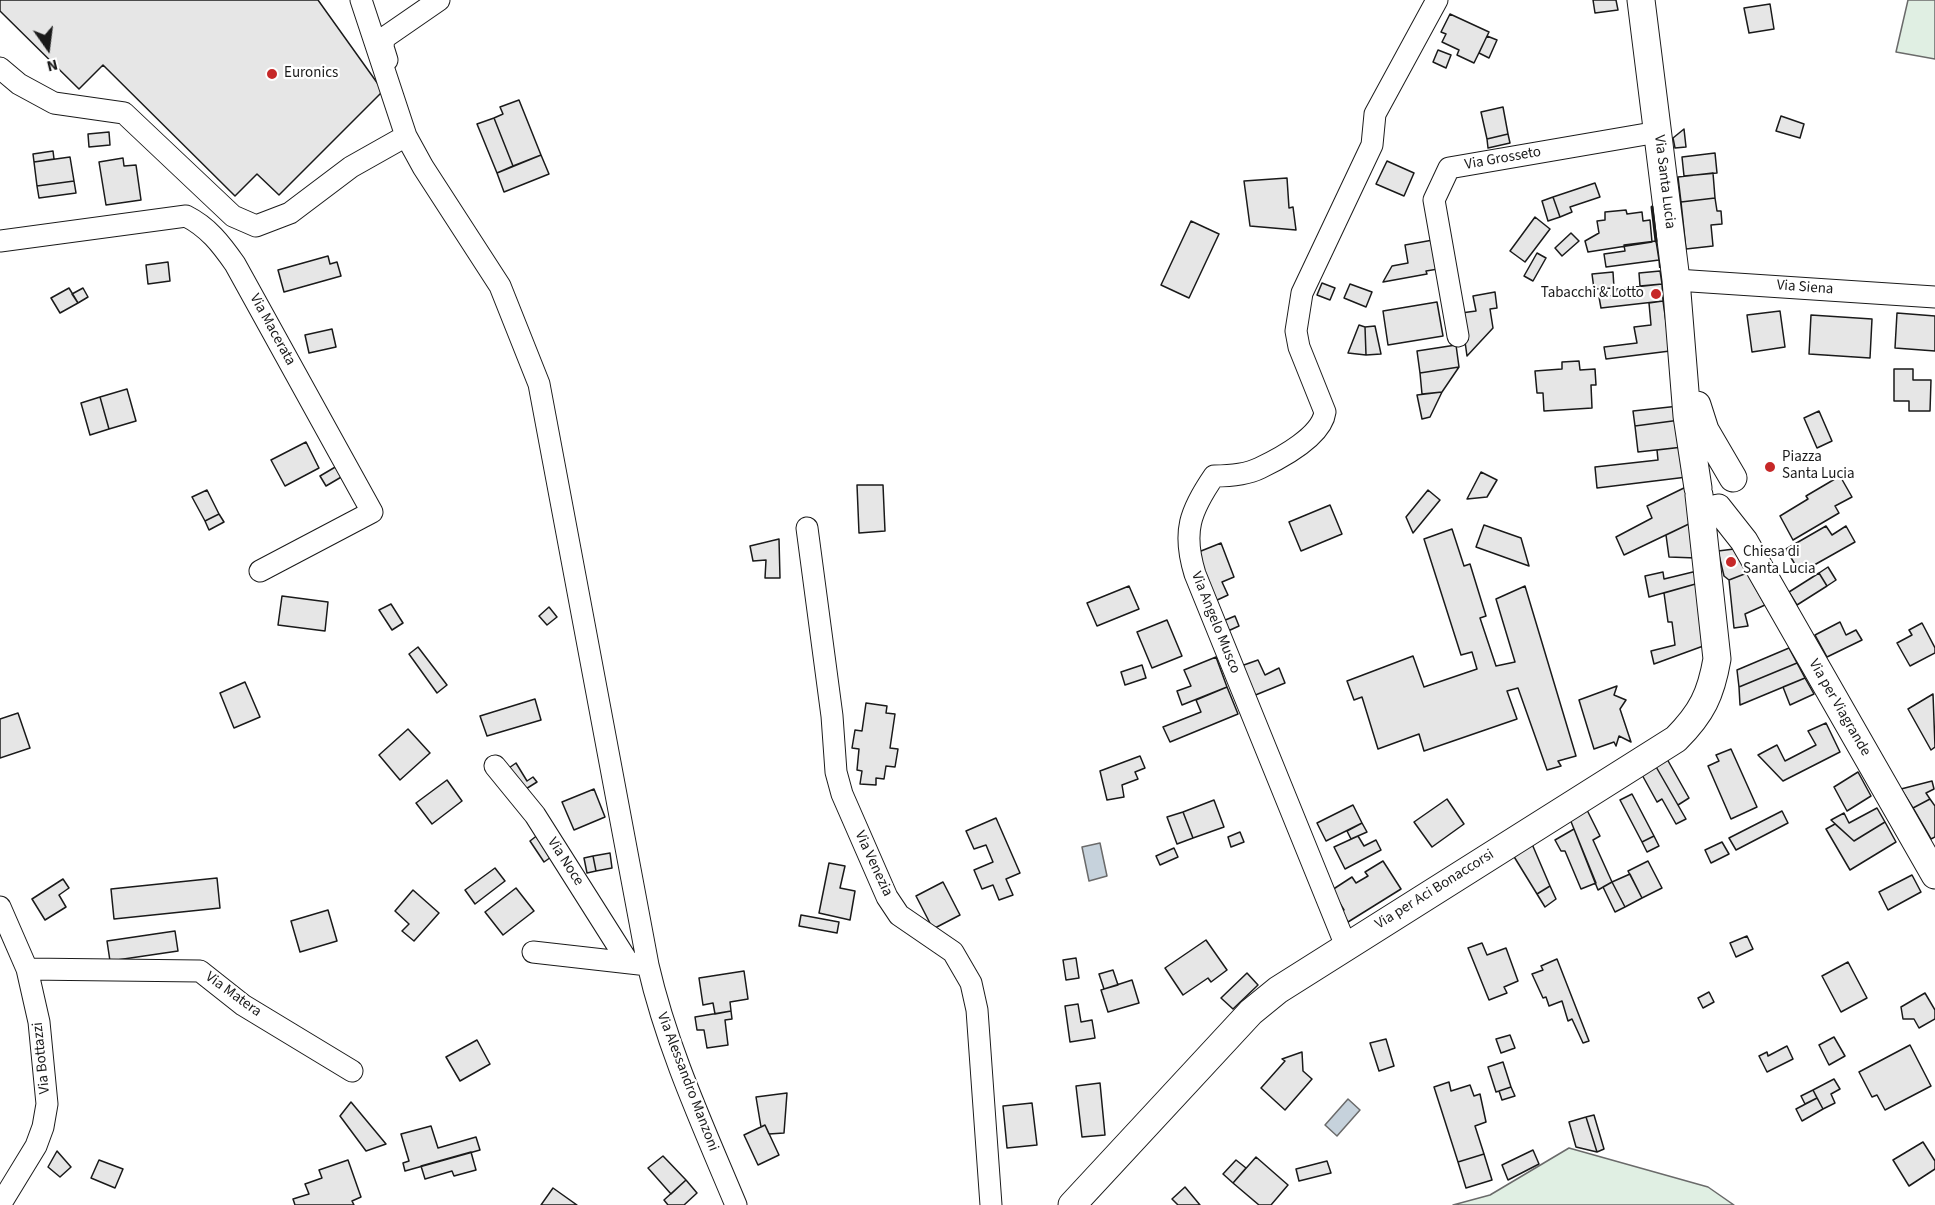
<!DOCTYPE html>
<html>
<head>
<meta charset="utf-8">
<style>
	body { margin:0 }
	#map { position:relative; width:1935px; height:1205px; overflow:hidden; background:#fff; font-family:"Source Sans 3",sans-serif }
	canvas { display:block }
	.north { position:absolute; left:18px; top:18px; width:60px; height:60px; -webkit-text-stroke:4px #fff; paint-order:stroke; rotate:166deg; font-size:16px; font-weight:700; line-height:24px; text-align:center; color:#1a1a1a }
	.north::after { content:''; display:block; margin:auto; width:21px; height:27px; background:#1a1a1a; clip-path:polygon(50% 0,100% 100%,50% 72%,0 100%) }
</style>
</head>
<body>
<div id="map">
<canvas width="1935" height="1205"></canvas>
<div class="north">N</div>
</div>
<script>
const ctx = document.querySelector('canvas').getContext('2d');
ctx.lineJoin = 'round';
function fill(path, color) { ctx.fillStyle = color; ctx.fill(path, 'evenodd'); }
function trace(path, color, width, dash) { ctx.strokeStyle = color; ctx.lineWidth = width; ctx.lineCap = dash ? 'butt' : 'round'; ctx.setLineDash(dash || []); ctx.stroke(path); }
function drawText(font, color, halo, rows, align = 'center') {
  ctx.font = font + ' "Source Sans 3",sans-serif'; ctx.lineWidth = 4.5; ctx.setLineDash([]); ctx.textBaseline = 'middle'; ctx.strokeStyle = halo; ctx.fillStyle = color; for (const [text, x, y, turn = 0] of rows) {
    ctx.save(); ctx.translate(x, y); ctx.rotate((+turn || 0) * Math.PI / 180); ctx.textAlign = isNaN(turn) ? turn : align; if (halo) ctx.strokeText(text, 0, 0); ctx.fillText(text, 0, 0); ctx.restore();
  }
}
const green = new Path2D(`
	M1908 0H1935V59L1896 52Z
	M1569 1148 1708 1187 1734 1205H1453L1490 1195Z`);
const water = new Path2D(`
	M1100 843 1107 876 1089 881 1082 847Z
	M1348 1099 1360 1110 1337 1136 1325 1125Z`);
const building = new Path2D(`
	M0 0H318L383 91 279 195 257 174 235 196 103 65 79 89 0 11Z
	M1593 0H1616L1618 10 1595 13Z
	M1770 4 1774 29 1749 33 1744 8Z
	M1450 14 1489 32 1474 63 1457 55 1459 50 1442 42 1446 34 1441 32Z
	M1487 36 1497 40 1489 58 1479 53Z
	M1438 50 1451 55 1446 68 1433 62Z
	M519 100 541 155 513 166 494 118 503 114 500 107Z
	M1503 107 1508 134 1487 139 1481 112Z
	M1781 116 1804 124 1800 138 1776 131Z
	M494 118 513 166 497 173 477 124Z
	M1684 129 1686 147 1675 148 1673 138Z
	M109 132 110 145 89 147 88 134Z
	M1508 134 1510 143 1488 148 1487 139Z
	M53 151 54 159 34 162 33 154Z
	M1715 153 1717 173 1684 176 1682 157Z
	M541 155 549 174 504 192 497 173Z
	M70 157 74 181 37 186 34 162Z
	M123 158 124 166 136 165 141 200 106 205 99 162Z
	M1387 161 1414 173 1404 196 1376 184Z
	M1713 173 1715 198 1681 202 1678 177Z
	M1287 178 1289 208 1293 207 1296 230 1250 226 1244 181Z
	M74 181 76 193 39 198 37 186Z
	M1595 183 1600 197 1570 207 1572 212 1560 217 1553 197Z
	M1553 197 1560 217 1548 221 1542 201Z
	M1715 198 1717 211H1721L1722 224 1711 225 1713 246 1686 249 1681 202Z
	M1626 210 1627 214 1642 212 1643 221 1650 220 1652 242 1588 252 1585 241 1599 233 1597 221 1605 220V212Z
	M1535 217 1550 229 1525 262 1510 251Z
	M1191 221 1219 234 1189 298 1161 285Z
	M1571 233 1579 241 1562 256 1555 248Z
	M1433 240 1438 269 1426 271 1427 274 1383 282 1392 266 1408 263 1405 245Z
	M1656 241 1659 260 1606 267 1604 254 1625 251 1624 245Z
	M1537 253 1546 258 1533 281 1524 276Z
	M328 256 330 264 337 262 341 276 284 292 278 270Z
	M168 262 170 281 148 284 146 265Z
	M1660 271 1662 284 1640 286 1639 273Z
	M1613 272 1614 288 1594 289 1592 274Z
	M1322 283 1335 288 1330 300 1317 295Z
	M1350 284 1372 292 1366 307 1344 298Z
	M1662 284 1663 301 1601 308 1599 297 1618 295 1617 289Z
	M69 288 78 303 60 313 51 298Z
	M83 288 88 297 78 303 72 294Z
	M1495 292 1497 308 1490 309 1493 328 1467 356 1461 313 1476 311 1473 296Z
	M1663 301 1670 351 1606 359 1604 347 1637 343 1634 327 1651 325 1649 303Z
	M1437 302 1443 336 1388 345 1383 311Z
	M1780 311 1785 347 1752 352 1747 315Z
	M1897 313 1935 316V351L1895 348Z
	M1811 315 1872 319 1870 358 1809 354Z
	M1359 325 1365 327 1366 355 1348 353Z
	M1375 326 1381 354 1366 355 1365 327Z
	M332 329 336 347 309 353 305 335Z
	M1456 345 1459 367 1420 373 1417 351Z
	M1579 361 1580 370 1595 369 1596 385H1591L1592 408 1544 411 1543 393H1537L1535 371 1562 369V362Z
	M1459 367 1442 392 1422 394 1420 373Z
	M1894 369H1913V380H1931L1930 411H1909V401H1894Z
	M127 389 136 421 109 429 100 397Z
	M1442 392 1430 417 1422 419 1417 395Z
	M100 397 109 429 90 435 81 403Z
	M1679 406 1680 420 1635 426 1633 411Z
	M1819 411 1832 441 1817 448 1804 418Z
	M1680 420 1683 447 1638 452 1635 426Z
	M306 442 319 468 285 486 271 460Z
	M1683 447 1687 477 1597 488 1595 467 1658 460 1657 450Z
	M337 466 343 476 326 486 320 476Z
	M1481 472 1497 480 1487 497 1467 499Z
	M1840 476 1852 497 1835 506 1839 513 1793 540 1780 516 1808 499 1806 496Z
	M857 485H883L885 531 859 533Z
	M1688 486 1693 522 1624 555 1616 537 1652 518 1647 506Z
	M207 490 219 514 205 521 192 497Z
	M1428 490 1440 500 1413 533 1406 517Z
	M1330 505 1342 534 1301 551 1289 522Z
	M219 514 224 522 209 530 205 521Z
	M1693 522 1696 558 1669 557 1666 535Z
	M1484 525 1521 538 1529 566 1476 547Z
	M1826 526 1832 535 1846 526 1855 542 1800 573 1786 549Z
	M1452 529 1464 566 1470 564 1486 616 1480 618 1496 666 1515 662 1496 599 1525 586 1576 756 1558 761 1561 766 1547 770 1518 688 1507 691 1517 719 1424 751 1419 734 1378 749 1362 697 1354 700 1347 681 1413 656 1424 687 1477 669 1472 652 1461 655 1424 539Z
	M779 539 780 578H765L766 560 753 561 750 546Z
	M1221 543 1234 577 1222 582 1228 595 1215 601 1196 553Z
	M1734 549 1747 573 1729 580 1724 576 1718 551Z
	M1828 567 1836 580 1827 586 1819 573Z
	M1697 571 1699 583 1649 597 1645 576 1663 572 1664 579Z
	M1747 573 1765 605 1745 614 1748 626 1734 628 1729 580Z
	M1819 573 1827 586 1797 605 1789 592Z
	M1699 583 1706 645 1654 664 1651 651 1675 645 1672 622H1668L1664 593Z
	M1129 586 1139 609 1097 626 1087 603Z
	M282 596 328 602 325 631 278 625Z
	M391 604 403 623 392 630 379 610Z
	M549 607 557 617 547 625 539 616Z
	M1235 616 1239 626 1228 631 1223 621Z
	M1167 620 1182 656 1152 668 1137 632Z
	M1840 622 1846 635 1856 630 1862 640 1827 657 1815 635Z
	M1922 623 1935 648V653L1910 666 1897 643 1912 635 1909 630Z
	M418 647 447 685 437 693 409 654Z
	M1789 648 1797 663 1739 687 1737 670Z
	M1216 657 1227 687 1182 705 1177 691 1191 686 1184 670Z
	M1258 660 1265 675 1279 668 1285 683 1253 696 1241 666Z
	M1797 663 1805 678 1740 705 1739 687Z
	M1142 665 1146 678 1125 685 1121 672Z
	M1805 678 1814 694 1790 705 1783 687Z
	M245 682 260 717 234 728 220 693Z
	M1617 686 1614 695 1626 700 1620 709 1631 742 1619 736 1616 746 1614 742 1594 749 1579 700Z
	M1227 687 1238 714 1170 742 1163 727 1201 712 1196 700Z
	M1933 694 1935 747 1931 750 1908 709Z
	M535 699 541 720 487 736 480 716Z
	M866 703 887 706 886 713 895 714 890 748 898 749 895 767 886 766 884 779 876 778V785L860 784 862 771 857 770 859 749 852 748 855 730 862 731Z
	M18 713 30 748 0 758V719Z
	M1826 723 1840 752 1783 781 1758 755 1777 745 1785 761 1816 745 1808 731Z
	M408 729 430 753 400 780 379 755Z
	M1731 749 1757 807 1731 819 1708 766 1719 761 1716 755Z
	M1140 756 1145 768 1135 772 1138 779 1122 785 1124 797 1107 800 1100 771Z
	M1667 759 1689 798 1678 805 1655 765Z
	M516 763 527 781 533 777 537 782 521 792 506 770Z
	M1655 765 1686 819 1676 824 1662 799 1657 802 1641 773Z
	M1858 772 1871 796 1847 811 1834 787Z
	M447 780 462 801 432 824 416 803Z
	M1932 781 1934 789 1926 793 1930 799 1913 808 1901 789Z
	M594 789 605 817 574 830 562 802Z
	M1632 794 1654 836 1642 842 1620 800Z
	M1447 799 1464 824 1432 847 1414 822Z
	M1930 799 1935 806V837L1931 839 1913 808Z
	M1214 800 1224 827 1193 838 1183 812Z
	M1353 805 1362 823 1326 841 1317 823Z
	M1877 808 1885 822 1854 841 1831 820 1844 813 1849 823Z
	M1587 810 1600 836 1593 840 1612 882 1598 890 1570 819Z
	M1782 811 1788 823 1736 850 1729 838Z
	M1183 812 1193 838 1177 844 1167 817Z
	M996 818 1020 873 1006 879 1013 895 999 900 993 885 982 889 974 870 993 862 986 845 974 849 966 831Z
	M1885 822 1896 842 1850 870 1826 829 1835 824 1854 841Z
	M1362 823 1367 832 1351 839 1347 831Z
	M1574 829 1596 883 1581 889 1565 851H1561L1555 840Z
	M1240 832 1244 842 1231 847 1228 837Z
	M539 834 554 855 544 862 530 841Z
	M1358 836 1364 846 1376 840 1381 850 1345 869 1334 847Z
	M1654 836 1659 846 1647 852 1642 842Z
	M1722 842 1729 854 1711 863 1705 850Z
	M1532 844 1550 886 1537 894 1513 855Z
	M1174 848 1178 857 1160 865 1156 856Z
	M610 853 612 868 596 871 593 856Z
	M593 856 596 871 587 873 584 858Z
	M1383 861 1401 889 1348 922 1341 912 1344 910 1332 890 1352 877 1356 883 1368 876 1365 872Z
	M1648 861 1662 888 1642 898 1628 871Z
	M829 863 845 866 840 888 855 891 850 920 819 913Z
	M495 868 505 881 475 904 465 890Z
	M1630 874 1642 898 1625 907 1612 882Z
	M1912 875 1921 892 1888 910 1879 892Z
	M217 878 220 908 114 919 111 889Z
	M63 879 69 888 59 895 66 907 45 920 32 899Z
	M943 882 960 915 933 929 916 896Z
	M1612 882 1625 907 1615 912 1603 887Z
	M1550 886 1556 899 1545 907 1537 894Z
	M516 888 534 911 503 935 485 912Z
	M413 890 439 913 414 941 402 931 409 924 395 911Z
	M328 910 337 941 300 952 291 921Z
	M801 915 839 922 837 933 799 926Z
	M175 931 178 951 110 961 107 941Z
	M1747 936 1753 949 1736 957 1730 943Z
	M1206 940 1227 970 1211 982 1208 978 1183 995 1165 968Z
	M1482 943 1487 955 1506 948 1518 981 1504 987 1507 993 1489 1000 1468 948Z
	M1076 958 1079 978 1066 980 1063 960Z
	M1557 959 1589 1041 1583 1043 1572 1019 1568 1021 1562 1001 1549 1006 1546 997 1543 998 1532 974 1543 970 1541 966Z
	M1848 962 1867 998 1841 1012 1822 976Z
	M1113 970 1118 985 1104 989 1099 974Z
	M744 971 748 999 730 1002 731 1011 715 1014 713 1003 703 1005 699 978Z
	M1247 973 1258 985 1233 1009 1221 998Z
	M1132 980 1139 1003 1108 1012 1101 990Z
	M1709 992 1714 1002 1703 1008 1698 998Z
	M1925 993 1935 1010V1019L1919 1028 1914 1019H1903L1901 1007Z
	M1078 1004 1081 1022 1092 1020 1095 1038 1070 1042 1065 1006Z
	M731 1011 732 1019 725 1020 728 1045 707 1048 704 1030H697L695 1017Z
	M1510 1035 1515 1048 1501 1053 1496 1039Z
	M1834 1037 1845 1056 1829 1065 1819 1045Z
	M1386 1039 1394 1066 1379 1071 1370 1043Z
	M477 1040 490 1064 460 1081 446 1057Z
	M1910 1045 1931 1086 1885 1110 1877 1095 1872 1097 1859 1072Z
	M1787 1046 1793 1059 1767 1072 1759 1056 1767 1052 1768 1056Z
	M1302 1052 1303 1071 1312 1079 1285 1110 1261 1088 1285 1061 1282 1059Z
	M1503 1062 1511 1087 1496 1092 1488 1067Z
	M1834 1079 1840 1089 1831 1094 1835 1103 1823 1109 1813 1090Z
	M1449 1082 1451 1091 1470 1085 1474 1096 1480 1094 1486 1122 1475 1126 1484 1154 1458 1162 1434 1087Z
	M1100 1083 1105 1135 1082 1137 1076 1086Z
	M1511 1087 1515 1096 1502 1100 1499 1091Z
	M1813 1090 1817 1098 1805 1104 1801 1096Z
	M787 1093 784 1133 769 1134 765 1125 761 1127 756 1097Z
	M1817 1098 1823 1109 1802 1121 1796 1109Z
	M351 1102 386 1144 366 1151 340 1116Z
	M1032 1103 1037 1145 1007 1148 1003 1106Z
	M1594 1115 1604 1149 1597 1152 1586 1117Z
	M1586 1117 1597 1152 1576 1147 1569 1122Z
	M765 1125 779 1155 758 1165 744 1135Z
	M431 1126 438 1148 476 1137 480 1150 405 1171 403 1163 409 1161 401 1134Z
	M1923 1142 1935 1161V1169L1909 1186 1893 1160Z
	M1533 1150 1539 1164 1508 1180 1502 1165Z
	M57 1151 71 1167 60 1177 48 1167Z
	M471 1152 476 1170 454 1176 452 1171 425 1179 421 1166Z
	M1484 1154 1492 1180 1466 1188 1458 1162Z
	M663 1156 686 1180 671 1194 648 1168Z
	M1256 1157 1288 1185 1271 1205H1259L1233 1183Z
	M99 1160 123 1169 115 1188 91 1178Z
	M348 1160 361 1197 352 1201 354 1205H295L293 1199 309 1194 305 1184 322 1178 319 1170Z
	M1236 1160 1246 1168 1233 1183 1223 1174Z
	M1327 1161 1331 1173 1299 1181 1296 1169Z
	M686 1180 697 1193 684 1205H668L664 1200Z
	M1185 1187 1200 1205H1178L1172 1199Z
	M553 1188 577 1205H541Z`);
const minor = new Path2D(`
	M361 0 406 136 423 167 500 286 539 384 648 965
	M387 60 383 47 384 38 439 0
	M0 68 19 84 54 103 124 113 233 216 256 226 290 213 351 167 406 136
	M0 241 186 216C208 227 221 244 235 264L372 512 260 571
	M1676 280 1935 297
	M1458 336 1434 200 1449 168 1658 132
	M807 528 832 716 836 772 842 794 887 897 899 915 953 952 971 983 977 1010 991 1205
	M495 766 535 815 628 962
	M0 907 27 969 39 1022 47 1104 43 1127 36 1146 0 1205
	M1346 946 1195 574C1182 532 1190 511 1214 476 1228 476 1248 474 1260 468 1281 458 1322 436 1325 412L1299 347 1296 331 1302 293 1372 145 1375 114 1437 0
	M533 952 648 965C667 1048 703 1126 736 1205
	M27 969 200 971 243 1005 352 1071`);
const major = new Path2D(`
	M1641 0 1676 280 1687 416 1698 488
	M1697 405 1705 430 1733 478
	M1718 508 1744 541 1935 875
	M1072 1205 1251 1012 1278 990 1676 739C1702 713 1711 694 1717 659L1699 495`);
const fence = new Path2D(`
	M1659 260 1660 271`);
const wall = new Path2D(`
	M1652 207 1656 241`);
const markers = [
	[272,74,6,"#c62828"],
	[1656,294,6,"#c62828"],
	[1770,467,6,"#c62828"],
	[1731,562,6,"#c62828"]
];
const poiNames = [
	["Euronics",284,74],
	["Tabacchi & Lotto",1644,294,"right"],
	["Piazza",1782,458],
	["Santa Lucia",1782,475],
	["Chiesa di",1743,553],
	["Santa Lucia",1743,570]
];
const streetNames = [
	["Via Grosseto",1503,159,-10],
	["Via Santa Lucia",1664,182,83],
	["Via Siena",1805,288,4],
	["Via Macerata",272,330,61],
	["Via Angelo Musco",1215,623,68],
	["Via per Viagrande",1839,708,60],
	["Via Noce",565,862,57],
	["Via Venezia",873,864,65],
	["Via per Aci Bonaccorsi",1435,890,-32],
	["Via Matera",233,995,36],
	["Via Bottazzi",42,1058,-96],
	["Via Alessandro Manzoni",687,1082,69]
];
fill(green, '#e0efe3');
trace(green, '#6a6a6a', 1.5);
fill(water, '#c6d2dc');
trace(water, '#6a6a6a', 1.5);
fill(building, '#e6e6e6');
trace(building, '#1a1a1a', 1.5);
trace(minor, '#1a1a1a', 23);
trace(major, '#1a1a1a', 29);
trace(minor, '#fff', 21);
trace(major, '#fff', 27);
trace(fence, '#1a1a1a', 1.5, [8, 3]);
trace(wall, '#1a1a1a', 3);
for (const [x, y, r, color] of markers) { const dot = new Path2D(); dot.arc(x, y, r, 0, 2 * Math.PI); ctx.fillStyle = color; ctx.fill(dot); trace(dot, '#fff', 2); }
drawText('15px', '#1a1a1a', '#fff', poiNames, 'left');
drawText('15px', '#1a1a1a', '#fff', streetNames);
</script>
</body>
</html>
